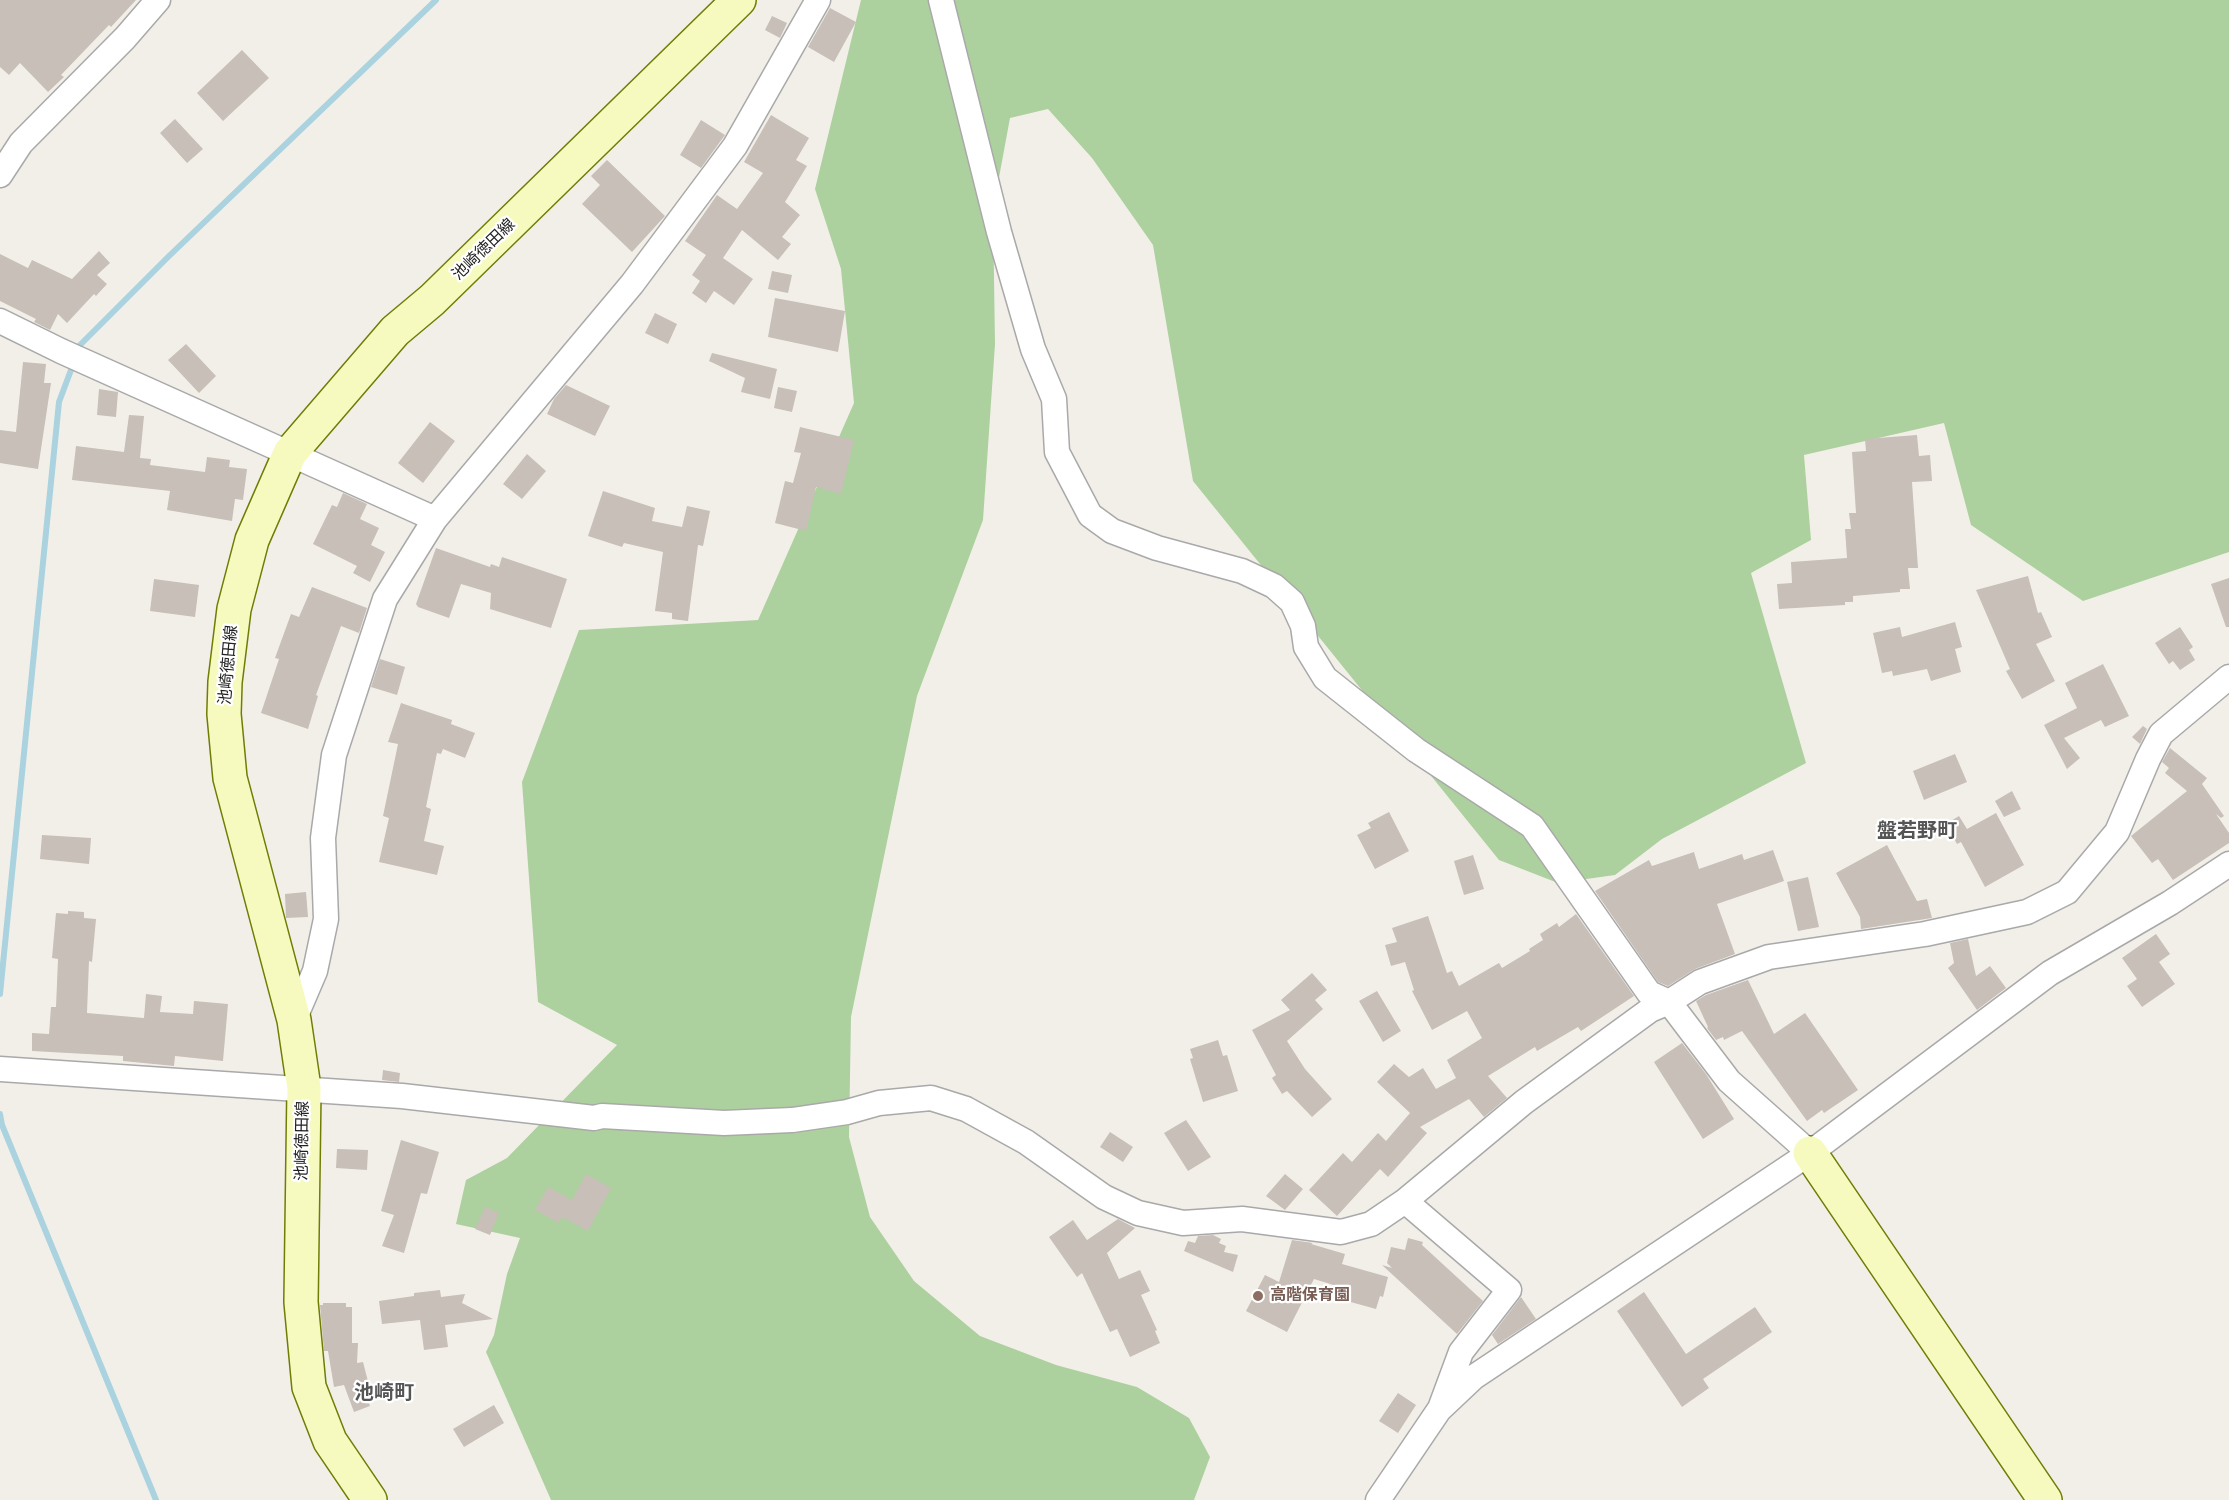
<!DOCTYPE html>
<html>
<head>
<meta charset="utf-8">
<style>
	body { margin:0 }
	canvas { display:block; background:#f2efe9 }
</style>
</head>
<body>
<canvas width="2229" height="1500"></canvas>
<script>
const ctx = document.querySelector('canvas').getContext('2d');
ctx.lineJoin = 'round';
function fill(path, color) { ctx.fillStyle = color; ctx.fill(path, 'evenodd'); }
function trace(path, color, width, dash) { ctx.strokeStyle = color; ctx.lineWidth = width; ctx.lineCap = dash ? 'butt' : 'round'; ctx.setLineDash(dash || []); ctx.stroke(path); }
function drawText(font, color, halo, rows, align = 'center') {
  ctx.font = font + ' "DM Sans","Noto Sans JP",sans-serif'; ctx.lineWidth = 4.5; ctx.setLineDash([]); ctx.textBaseline = 'middle'; ctx.strokeStyle = halo; ctx.fillStyle = color; for (const [text, x, y, turn = 0] of rows) {
    ctx.save(); ctx.translate(x, y); ctx.rotate((+turn || 0) * Math.PI / 180); ctx.textAlign = isNaN(turn) ? turn : align; if (halo) ctx.strokeText(text, 0, 0); ctx.fillText(text, 0, 0); ctx.restore();
  }
}
const forest = new Path2D(`
	M861 0H2229V552L2083 601 1971 525 1944 423 1804 455 1811 540 1751 573 1806 763 1662 839 1615 875 1558 883 1499 860 1193 481 1153 245 1092 158 1048 109 1010 118 993 210 995 344 983 520 917 696 851 1017 849 1137 870 1217 914 1281 980 1336 1056 1365 1137 1387 1189 1418 1210 1457 1194 1500H551L486 1352 494 1335 507 1274 520 1238 456 1224 466 1180 507 1158 617 1045 538 1002 522 782 579 630 758 620 854 403 841 269 815 189Z`);
const stream = new Path2D(`
	M78 352 80 345 168 257 436 0
	M0 994 59 402 74 362
	M0 1114 2 1125 156 1500`);
const building = new Path2D(`
	M0 0H136L111 27 109 25 61 75 64 77 48 92 20 63 9 75 0 67Z
	M830 8 856 22 834 62 808 47Z
	M772 16 787 23 780 38 765 30Z
	M242 50 269 78 223 121 197 93Z
	M771 115 809 138 796 160 807 166 785 202 800 215 782 237 791 244 778 260 742 230 723 258 753 279 734 305 714 291 706 303 692 293 700 281 692 275 706 255 685 241 717 195 737 209 763 173 744 162Z
	M175 119 203 149 187 163 160 133Z
	M701 120 725 135 701 168 680 155Z
	M607 160 665 216 632 252 582 204 600 185 591 176Z
	M99 251 110 263 97 275 107 284 96 296 94 294 67 323 58 314 50 330 34 322 36 319 0 301V254L28 268 32 260 72 279Z
	M772 271 792 275 788 293 768 289Z
	M775 298 845 311 838 352 768 337Z
	M655 313 677 324 668 344 645 333Z
	M186 344 216 376 199 393 168 360Z
	M712 353 777 369 770 399 741 392 745 378 709 361Z
	M23 362 46 364 44 383H51L38 469 0 463V430L16 432Z
	M566 385 610 406 595 436 547 414 554 399Z
	M778 387 797 391 792 412 774 408Z
	M99 389 118 392 116 417 97 415Z
	M129 415 144 416 140 458 151 459 150 465 205 472 207 457 230 460 229 467 247 469 243 500 235 499 232 521 167 510 170 491 72 480 76 446 124 452Z
	M430 422 455 441 423 483 398 463Z
	M800 427 854 440 841 494 816 487 806 531 775 523 785 481 793 483 801 453 794 452Z
	M1917 435 1919 456 1930 455 1932 481 1912 482 1918 568H1908L1910 589H1900V592L1853 596V602H1845V605L1779 609 1777 584 1792 583 1791 562 1847 558 1845 529H1851L1849 513H1856L1852 452 1866 451 1865 439Z
	M527 454 546 471 522 499 503 484Z
	M603 491 655 508 652 521 682 527 687 506 710 511 703 546 698 545 688 621 672 619V613L655 611 663 552 624 543 622 547 588 536Z
	M343 493 367 504 360 519 379 528 371 545 385 552 370 582 353 573 357 566 313 544 332 505 337 507Z
	M436 548 490 567 491 564 499 567 502 557 567 579 551 628 490 609 491 593 461 584 449 618 418 607 416 604Z
	M2028 576 2038 613 2041 612 2052 637 2036 644 2055 681 2022 699 2006 671 2010 669 1976 590Z
	M2229 578V627H2226L2211 584Z
	M154 579 199 585 195 617 150 611Z
	M312 587 367 608 359 633 341 626 316 695 318 696 308 729 261 713 279 659 275 658 291 614 299 617Z
	M1955 622 1962 647 1955 649 1961 672 1931 681 1927 669 1893 676 1892 671 1882 673 1873 633 1900 627 1902 637Z
	M2180 627 2193 647 2189 650 2195 660 2180 670 2173 661 2169 664 2155 643Z
	M380 659 405 667 397 695 371 687Z
	M2103 664 2129 716 2105 727 2101 720 2064 738 2080 758 2067 769 2044 725 2077 708 2065 683Z
	M401 703 452 720 451 724 475 733 465 758 443 749 441 754 437 753 426 807 431 809 424 841 444 846 437 875 379 862 389 818 383 816 398 744 388 742Z
	M2143 726 2147 729 2140 744 2132 737Z
	M2170 748 2207 778 2202 784 2224 816 2221 818 2216 814 2229 833V843L2173 880 2158 859 2152 863 2131 836 2187 791 2165 773 2169 768 2162 762Z
	M1955 754 1967 782 1924 800 1913 771Z
	M2012 791 2021 809 2004 817 1995 801Z
	M1389 812 1409 851 1375 869 1357 835 1371 828 1368 823Z
	M1996 813 2024 865 1985 887 1961 842 1957 844 1946 824 1959 816 1967 829Z
	M42 835 91 838 89 864 40 859Z
	M1887 845 1917 901 1927 899 1932 918 1861 929 1860 917 1836 873Z
	M1773 850 1784 881 1717 904 1735 954 1695 969 1668 986 1658 982 1595 891 1649 860 1652 866 1694 852 1699 869 1742 854 1744 860Z
	M1473 855 1484 889 1464 895 1454 861Z
	M1808 877 1819 927 1798 931 1787 882Z
	M306 892 308 917 286 918 285 894Z
	M68 911 84 912V918L96 919 92 962 89 961 87 1013 144 1018 146 994 162 996 160 1012 193 1014 194 1001 228 1004 223 1061 175 1056 174 1066 123 1061V1056L32 1051V1033L49 1034 51 1007H56L58 959 52 958 56 913 68 914Z
	M1576 914 1634 996 1581 1031 1578 1027 1537 1051 1535 1047 1488 1076 1507 1098 1484 1117 1469 1099 1420 1127 1427 1133 1388 1177 1380 1169 1337 1216 1309 1190 1343 1153 1352 1162 1378 1133 1386 1141 1410 1113 1377 1082 1394 1064 1409 1077 1423 1068 1436 1089 1456 1078 1447 1060 1482 1038 1467 1011 1432 1030 1412 991 1414 990 1405 962 1391 966 1385 945 1397 942 1392 928 1428 916 1447 973 1452 971 1459 986 1499 963 1502 968 1530 951 1529 949 1543 940 1540 934 1557 923 1559 927Z
	M2156 934 2170 954 2159 962 2175 984 2142 1007 2127 986 2137 979 2122 958Z
	M1968 939 1976 976 1990 966 2006 988 1977 1010 1948 968 1954 963 1950 943Z
	M1312 973 1327 990 1315 1000 1323 1009 1287 1041 1305 1069 1332 1099 1312 1117 1287 1091 1282 1094 1272 1078 1276 1075 1252 1030 1290 1010 1281 1000Z
	M1748 980 1774 1034 1805 1013 1858 1090 1824 1113 1822 1110 1807 1121 1742 1031 1724 1040 1723 1037 1716 1040 1707 1028 1708 1027 1696 1001 1706 995Z
	M1377 991 1401 1031 1383 1042 1359 1001Z
	M1218 1040 1223 1056 1227 1055 1238 1091 1203 1102 1190 1059 1193 1058 1190 1049Z
	M1682 1043 1706 1074 1734 1119 1703 1139 1654 1062Z
	M383 1070 400 1073 399 1082 382 1080Z
	M1186 1120 1211 1157 1188 1171 1164 1133Z
	M1110 1132 1133 1147 1123 1162 1100 1147Z
	M401 1140 439 1152 427 1194 421 1193 404 1253 382 1246 394 1215 381 1211Z
	M337 1149 368 1150 367 1170 336 1168Z
	M586 1174 611 1188 588 1231 562 1217 559 1223 535 1210 548 1187 572 1200Z
	M1285 1174 1303 1189 1285 1210 1266 1196Z
	M485 1207 499 1213 490 1235 475 1229Z
	M1118 1219 1135 1228 1107 1253 1119 1279 1140 1270 1150 1291 1141 1295 1157 1330 1155 1331 1160 1343 1130 1357 1117 1329 1110 1332 1082 1273 1077 1277 1049 1237 1073 1220 1087 1240Z
	M1213 1235 1221 1239 1219 1243 1226 1246 1224 1252 1238 1255 1233 1272 1184 1251 1188 1241 1195 1243 1198 1236Z
	M1408 1238 1423 1242 1422 1245 1483 1301 1457 1334 1382 1265 1392 1268 1387 1263 1391 1247 1405 1250Z
	M1292 1240 1313 1243 1311 1244 1345 1254 1342 1264 1388 1277 1383 1297 1380 1296 1376 1309 1347 1301 1350 1290 1314 1279 1287 1332 1246 1311 1265 1275 1279 1282Z
	M440 1290 441 1297 465 1294 462 1303 493 1319 445 1325 448 1347 424 1350 420 1320 382 1324 379 1301 414 1296V1293Z
	M1644 1292 1686 1354 1755 1307 1772 1332 1703 1379 1709 1388 1682 1407 1617 1311Z
	M1521 1297 1536 1319 1498 1344 1492 1335Z
	M323 1303H346V1307H352V1343H358L357 1363 363 1362 371 1393 366 1395 370 1406 354 1412 344 1385 334 1387 328 1351H324L320 1305H323Z
	M1398 1393 1416 1405 1398 1433 1379 1421Z
	M494 1405 504 1423 464 1447 453 1429Z`);
const street = new Path2D(`
	M941 0 999 232 1033 349 1054 399 1057 452 1090 515 1112 531 1157 548 1242 571 1274 586 1292 602 1303 626 1306 647 1325 678 1416 750 1532 826 1649 993 1669 1002 1729 1081 1810 1153
	M0 175 21 143 125 38 158 0
	M0 321 61 351 435 519
	M294 1020 315 971 326 919 323 838 334 755 385 599 435 519 632 284 735 146 818 0
	M0 1069 402 1096 594 1118 602 1116 724 1123 792 1120 847 1112 879 1103 931 1098 966 1109 1026 1142 1104 1197 1138 1213 1183 1223 1242 1219 1341 1232 1371 1224 1405 1201 1524 1102 1650 1010 1669 1002 1700 982 1769 957 1925 934 2027 912 2067 892 2117 832 2148 759 2161 734 2229 677
	M1405 1201 1509 1290 1461 1352 1441 1406
	M1378 1500 1439 1410 1474 1377 1810 1153 2050 973 2170 903 2229 864`);
const secondary = new Path2D(`
	M1810 1153 2045 1500
	M370 1500 330 1441 309 1387 301 1302 304 1088 294 1020 230 778 224 714 225 682 234 609 252 540 290 453 395 331 432 300 739 0`);
const markers = [
	[1258,1296,6,"#8d6e63"]
];
const streetNames = [
	["池崎徳田線",484,250,-44],
	["池崎徳田線",229,665,-85],
	["池崎徳田線",303,1141,-89]
];
const educationNames = [
	["高階保育園",1270,1296]
];
const quarterNames = [
	["盤若野町",1917,832],
	["池崎町",384,1394]
];
fill(forest, '#add19e');
trace(stream, '#aad3df', 6);
fill(building, '#c7bfb8');
trace(street, '#a9a9a9', 27);
trace(secondary, '#707d05', 36);
trace(street, '#fff', 24);
trace(secondary, '#f7fabf', 33);
for (const [x, y, r, color] of markers) { const dot = new Path2D(); dot.arc(x, y, r, 0, 2 * Math.PI); ctx.fillStyle = color; ctx.fill(dot); trace(dot, '#fff', 2); }
drawText('16px', '#222', '#fff', streetNames);
drawText('bold 16px', '#785e54', '#fff', educationNames, 'left');
drawText('bold 20px', '#555', '#fff', quarterNames);
</script>
</body>
</html>
